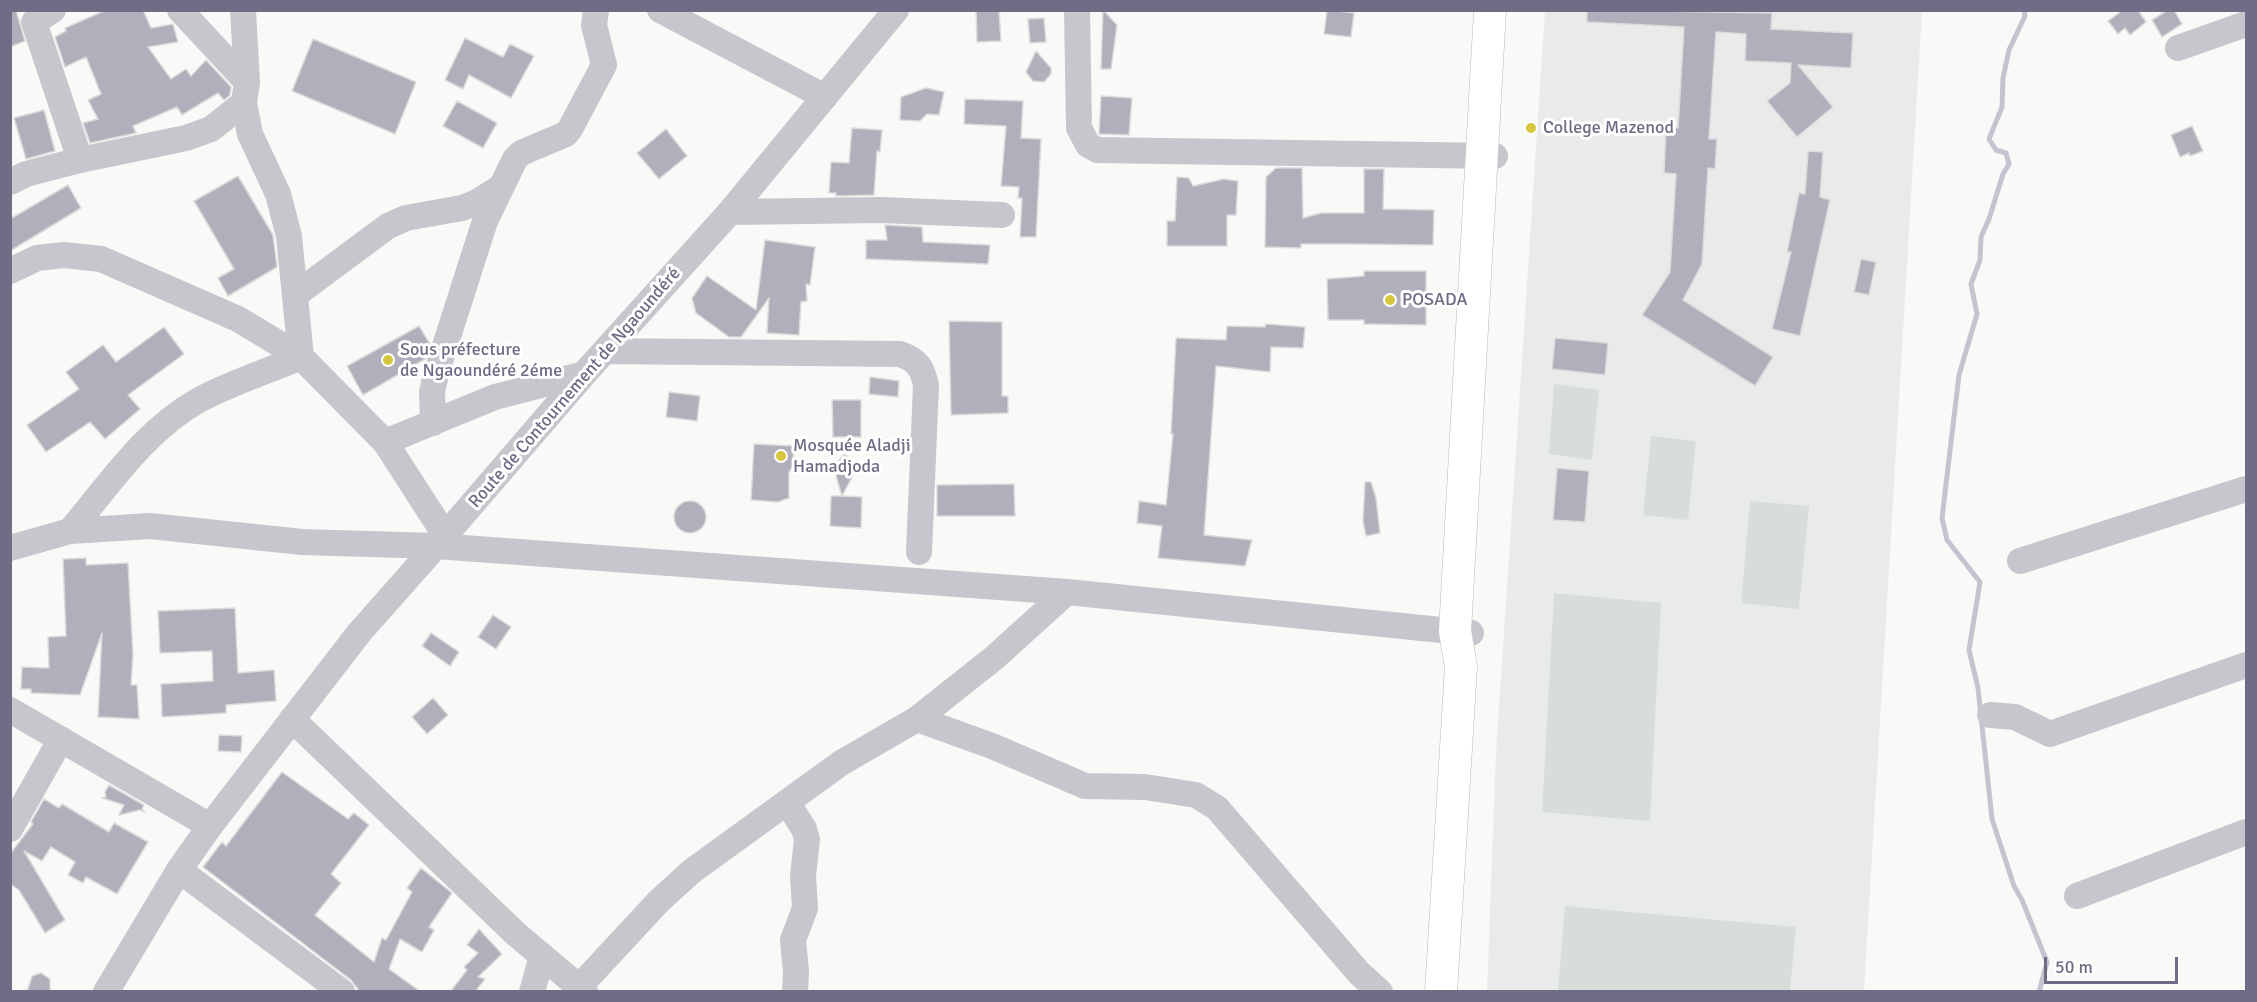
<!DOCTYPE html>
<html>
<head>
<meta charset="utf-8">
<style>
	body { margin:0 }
	#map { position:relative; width:2257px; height:1002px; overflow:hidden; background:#f8faf8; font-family:Signika,sans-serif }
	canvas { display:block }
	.frame { position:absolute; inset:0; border:12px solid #6f6c86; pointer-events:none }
	.scale { position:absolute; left:2044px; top:957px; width:134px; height:27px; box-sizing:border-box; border:3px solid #6f6c86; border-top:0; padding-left:8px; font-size:18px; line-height:21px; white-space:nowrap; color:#6f6c86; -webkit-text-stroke:4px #fff; paint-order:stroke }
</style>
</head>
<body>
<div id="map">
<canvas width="2257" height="1002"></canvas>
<div class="frame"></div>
<div class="scale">50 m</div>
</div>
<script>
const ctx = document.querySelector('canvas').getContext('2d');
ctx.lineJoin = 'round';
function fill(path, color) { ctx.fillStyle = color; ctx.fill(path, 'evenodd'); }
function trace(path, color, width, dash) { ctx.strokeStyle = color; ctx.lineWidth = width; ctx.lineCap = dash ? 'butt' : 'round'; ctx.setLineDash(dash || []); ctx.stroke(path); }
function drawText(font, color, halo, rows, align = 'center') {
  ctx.font = font + ' Signika,sans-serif'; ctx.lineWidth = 6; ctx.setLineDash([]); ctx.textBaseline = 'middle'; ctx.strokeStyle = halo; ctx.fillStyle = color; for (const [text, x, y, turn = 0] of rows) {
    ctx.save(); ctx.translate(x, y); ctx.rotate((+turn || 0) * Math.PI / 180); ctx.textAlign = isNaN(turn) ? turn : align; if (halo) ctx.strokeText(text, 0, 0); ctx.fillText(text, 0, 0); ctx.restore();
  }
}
const built = new Path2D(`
	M1545 11H1922L1864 991 1487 992 1496 753Z`);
const green = new Path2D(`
	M1554 384 1599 390 1592 460 1549 454Z
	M1651 436 1696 441 1688 520 1643 515Z
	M1750 501 1809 506 1799 609 1741 603Z
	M1554 593 1661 603 1650 821 1542 812Z
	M1565 906 1796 927 1790 991H1558Z`);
const stream = new Path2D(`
	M2024 10 2025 16 2009 50 2003 78 2002 107 1989 139 1996 150 2006 153 2009 164 2003 174 1989 219 1981 237 1980 260 1971 284 1977 314 1959 375 1942 518 1947 540 1980 582 1969 650 1978 688 1992 819 2014 886 2022 900 2047 962 2039 992`);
const building = new Path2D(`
	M10 10H16L25 41 10 47Z
	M106 10H143L151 28 173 24 178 42 148 47 171 79 186 69 191 76 206 60 231 87 230 95 224 100 218 93 182 115 177 107 133 126 136 133 90 143 83 123 98 119 88 100 101 94 86 57 65 67 55 37 66 31 65 28Z
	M976 10H999L1001 41 977 42Z
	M1103 10 1117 25 1111 69H1101Z
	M1327 10 1354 13 1351 37 1324 34Z
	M1587 10 1772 13 1771 29 1853 33 1851 68 1798 65 1833 107 1797 137 1767 101 1790 83 1791 63 1745 61 1746 34 1716 32 1709 139H1717L1715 169 1708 168 1702 264 1683 300 1773 357 1755 386 1642 315 1670 272 1676 174 1664 173 1666 128H1678L1684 27 1587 22Z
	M2123 10H2138L2146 22 2130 35 2125 28 2118 34 2108 21Z
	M2168 10H2174L2182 24 2162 37 2152 20Z
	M1044 18 1046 42 1030 43 1028 19Z
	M465 38 503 57 510 44 534 56 511 98 469 75 463 89 445 80Z
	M313 39 416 82 395 134 292 91Z
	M1036 51 1051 68V74L1044 82 1033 81 1026 72Z
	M926 88 944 92 939 115 927 114 920 121 900 120 901 97Z
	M1101 96 1132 98 1129 135 1099 134Z
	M965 99 1023 101 1021 138 1041 139 1036 237H1020L1022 198H1018L1019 187 1001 186 1006 126 964 124Z
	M457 101 497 123 483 148 443 126Z
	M44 110 55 151 26 159 14 118Z
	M2192 126 2203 151 2190 156 2189 153 2180 157 2171 135Z
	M852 128 882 130 880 152 877 151 874 195 836 196V193H829L831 162 849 163Z
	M666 129 687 156 659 179 637 153Z
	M1808 151 1823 152 1820 197 1830 200 1800 336 1772 329 1791 252H1787L1799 193 1805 194Z
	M1276 168H1302L1303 218 1321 213H1364V169H1384L1383 209 1434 210 1433 245 1349 244H1301V248L1265 247 1266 177Z
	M238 176 273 235 277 267 228 296 218 278 234 269 194 201Z
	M1177 177 1189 178 1193 186 1224 179 1238 181 1236 215H1227V246H1167V221H1175Z
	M68 185 81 208 10 251V219Z
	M885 225 922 227 923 242 990 245 988 264 866 259V240H887Z
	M765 240 815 247 810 285 806 284 807 301 801 302 799 335 767 333 769 298 741 337H729L696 313 692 298 707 276 756 310Z
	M1861 259 1876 262 1869 295 1854 292Z
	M1364 271H1426V325L1364 324V320H1328L1327 279 1364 276Z
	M949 321 1002 322V396H1008V413L951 415Z
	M1266 324 1305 327 1303 348 1271 347 1270 372 1216 366 1204 535 1252 540 1245 566 1158 558 1162 526 1137 523 1139 501 1166 505 1173 434H1171L1176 338 1226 340 1227 326 1265 327Z
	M419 326 430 344 425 359 363 395 347 366Z
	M164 327 184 354 128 395 140 409 105 439 90 422 46 452 27 425 79 389 66 372 103 345 116 362Z
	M1555 338 1608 343 1605 375 1552 369Z
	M870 377 899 381 898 397 869 394Z
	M669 392 700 396 697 421 666 417Z
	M832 400H861V437H833Z
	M754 444 794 446 793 467 789 472V498L778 502 751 500Z
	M845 454 857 468 842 496 862 497 861 528 830 526 831 496H842L833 466Z
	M1557 468 1589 471 1585 522 1553 520Z
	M1365 482H1371L1376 498 1380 533 1366 536 1363 521Z
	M1014 484 1015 516H937V485Z
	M674 517a16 16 0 1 1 32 0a16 16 0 1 1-32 0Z
	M86 558V565L128 563 133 655 131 685H137L139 719 98 717 102 633 80 695 31 693V689H21L22 667 49 668 48 637 66 636 63 559Z
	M235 608 238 673 274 670 276 701 226 705V713L162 717 161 684 213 681 212 651 160 653 158 611Z
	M493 615 511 627 496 649 478 637Z
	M431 633 459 652 450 666 422 646Z
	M433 698 448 715 427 734 412 717Z
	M219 735 242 736 241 752 218 751Z
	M282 772 348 819 354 813 369 825 331 874 341 883 315 915 374 962 382 938 386 940 412 892 407 888 421 868 452 893 429 927 434 930 422 952 400 939 389 969 421 992H360L351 980 203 867 222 842 226 846Z
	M109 785 144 805 142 809 145 812 140 810 119 815 124 805 102 798 106 797 105 792Z
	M44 799 59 808 62 804 109 832 114 823 148 842 117 894 86 877 83 883 68 875 75 862 51 847 42 861 24 851 65 920 45 933 19 890 10 884V854L33 824 31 822Z
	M479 929 502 954 478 977 485 979 475 992H450L467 970 464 967 478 953 467 945Z
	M41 973 50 979V992H27L32 976Z`);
const minor = new Path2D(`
	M53 10 34 22 80 160
	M180 10 247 82
	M660 10 825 97
	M1077 10 1079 128 1088 145 1097 150 1495 156
	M2178 48 2246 24
	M244 103 250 134 278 194 289 236 301 357
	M10 182 26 174 80 160 186 138 211 129 244 103 247 82 243 10
	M730 212 881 210 1002 215
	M10 271 37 258 64 255 101 259 238 319 301 357 385 442 445 535
	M295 295 388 226 406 218 462 208 477 202 501 187
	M605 351 900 354C917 360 922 367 926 385L919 552
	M433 423 432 392 436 374 485 221 515 159 521 153 566 134 570 129 604 65 594 25 596 10
	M385 442 495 397 584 374
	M70 531C109 485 145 430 199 400 230 383 268 371 301 357
	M10 548 70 531 150 526 302 542 436 546 584 374 730 212 896 10
	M2020 561 2246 489
	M10 710 210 826
	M1990 715 2015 717 2050 734 2246 665
	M292 719 516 934 585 992
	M917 719 992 746 1085 786 1145 787 1196 795 1217 808 1359 973 1380 992
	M787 802 804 829 807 839 803 876 805 908 793 940 796 972 795 992
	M10 829 61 739
	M179 870 342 992
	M2077 896 2246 832
	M580 986 659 901 692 871 841 763 917 719 994 658 1067 592
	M106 992 179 870 210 826 359 633 436 546 1067 592 1471 633
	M532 992 542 956`);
const major = new Path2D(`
	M1441 992 1461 667 1455 631 1490 10`);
const markers = [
	[1531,128,6,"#d4c73e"],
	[1390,300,6,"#d4c73e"],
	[388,360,6,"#d4c73e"],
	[781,456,6,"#d4c73e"]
];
const poiNames = [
	["College Mazenod",1543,128],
	["POSADA",1402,300],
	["Sous préfecture",400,350],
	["de Ngaoundéré 2éme",400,371],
	["Mosquée Aladji",793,446],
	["Hamadjoda",793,467]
];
const streetNames = [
	["Route de Contournement de Ngaoundéré",575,388,-49]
];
fill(built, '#e9ebeb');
fill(green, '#d7deda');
trace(stream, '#c3c4cf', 5);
fill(building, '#b0afbb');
trace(building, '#dadcda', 1.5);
trace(major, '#b8b8bf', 33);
trace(minor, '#c7c6cd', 26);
trace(major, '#fff', 32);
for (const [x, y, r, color] of markers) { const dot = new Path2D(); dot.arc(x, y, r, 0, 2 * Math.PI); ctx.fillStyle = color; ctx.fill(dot); trace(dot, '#fff', 2); }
drawText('18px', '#6f6c86', '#fff', poiNames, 'left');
drawText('18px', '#6f6c86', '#fff', streetNames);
</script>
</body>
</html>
